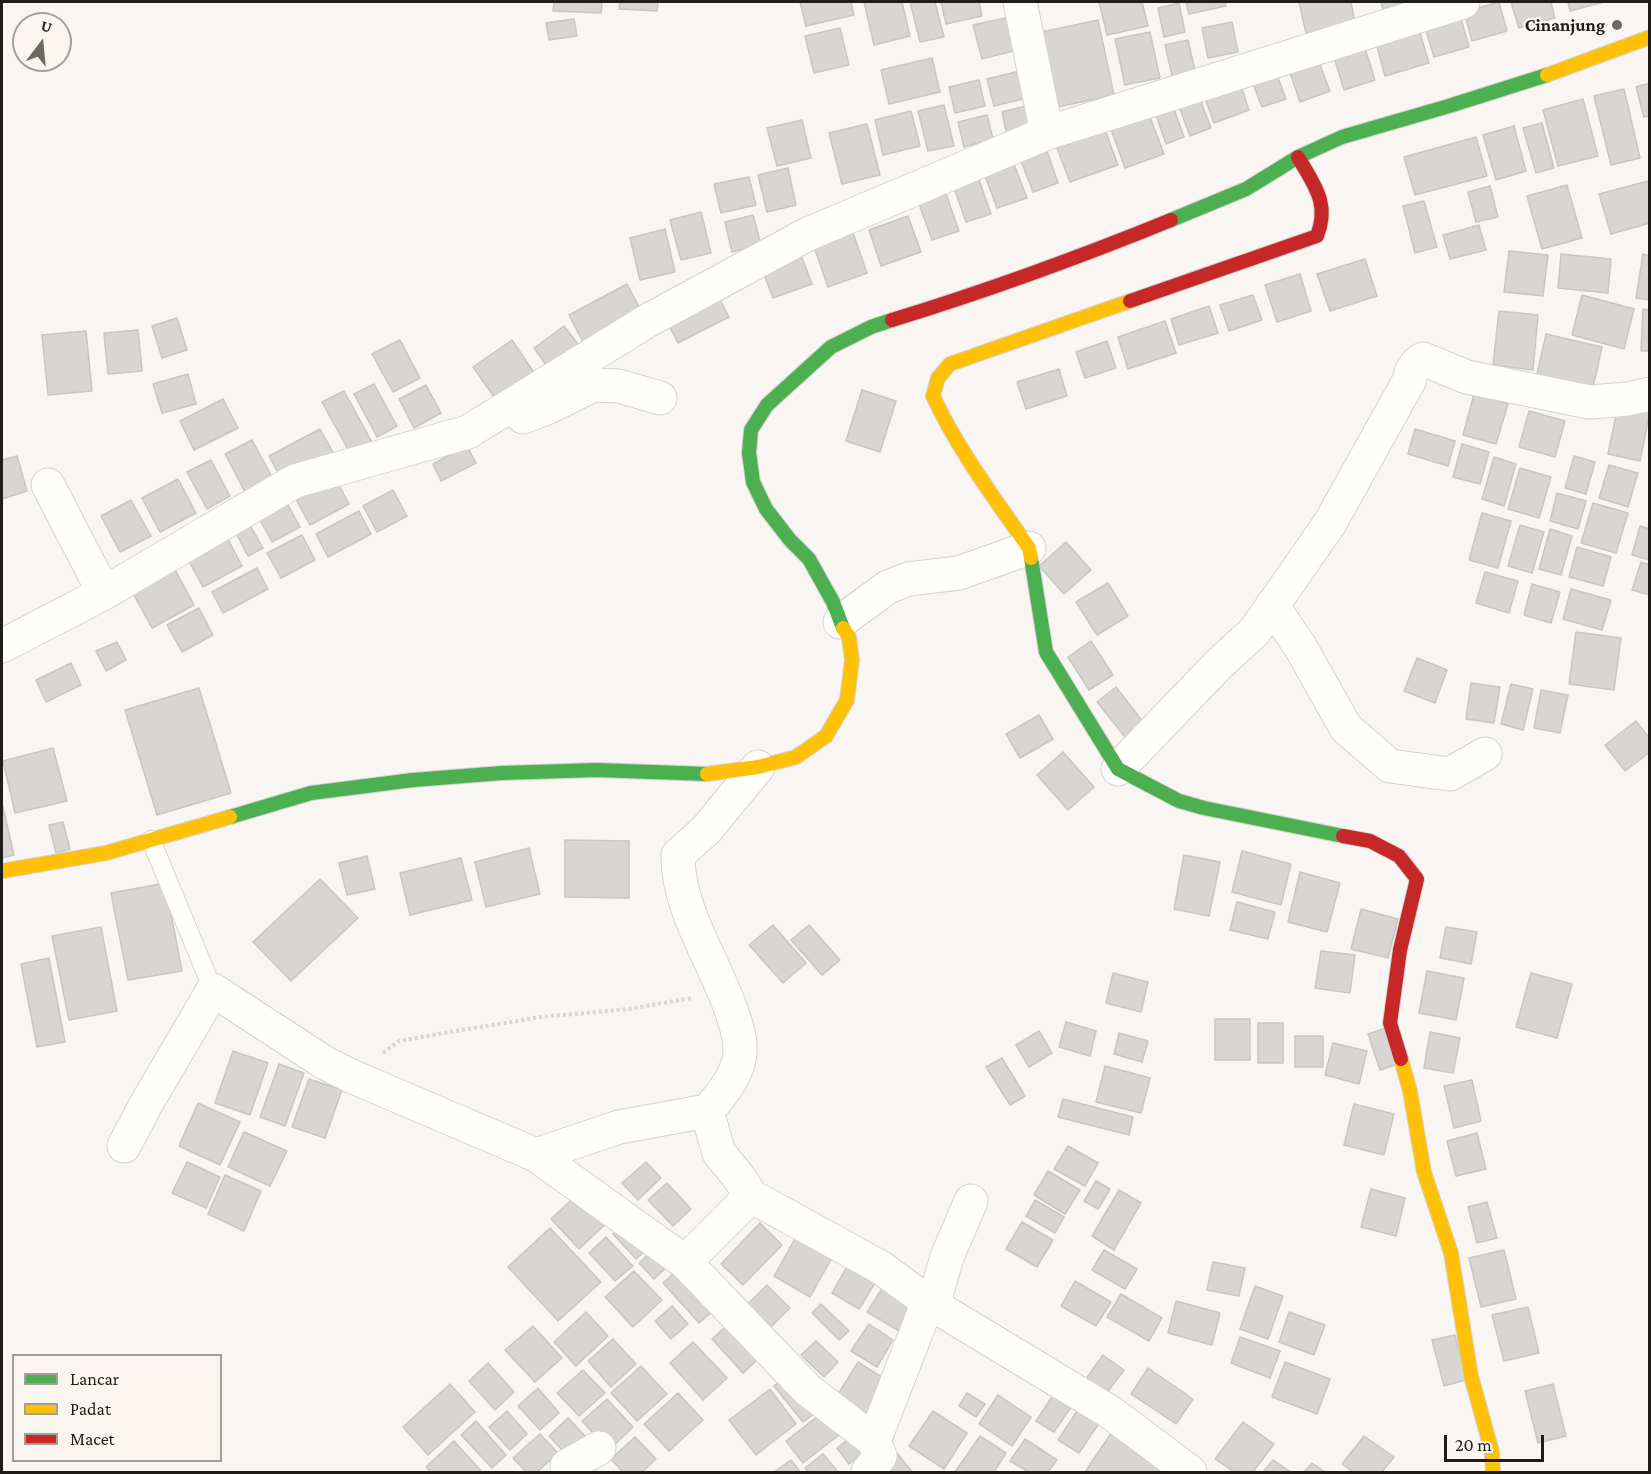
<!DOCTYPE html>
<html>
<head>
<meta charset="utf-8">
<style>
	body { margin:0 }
	#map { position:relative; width:1651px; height:1474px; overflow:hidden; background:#f8f5f2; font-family:"Crimson Pro",serif }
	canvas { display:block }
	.frame { position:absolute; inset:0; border:3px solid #1f1d1b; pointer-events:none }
	.legend { position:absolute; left:12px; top:1354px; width:210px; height:108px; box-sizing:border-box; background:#fbf5ef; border:2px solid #a39f9a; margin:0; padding:8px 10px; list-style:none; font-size:18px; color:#1f1d1b }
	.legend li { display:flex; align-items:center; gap:12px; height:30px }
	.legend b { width:30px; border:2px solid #a39f9a }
	.north { position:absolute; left:12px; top:12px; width:60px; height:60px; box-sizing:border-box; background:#fbf5ef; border:2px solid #a39f9a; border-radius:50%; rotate:16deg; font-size:16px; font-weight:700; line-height:24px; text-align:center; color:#1f1d1b }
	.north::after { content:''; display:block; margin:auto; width:21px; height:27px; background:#6b6966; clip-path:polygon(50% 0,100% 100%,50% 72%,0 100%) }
	.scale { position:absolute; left:1444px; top:1435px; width:100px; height:27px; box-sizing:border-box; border:3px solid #1f1d1b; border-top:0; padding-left:8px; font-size:18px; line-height:21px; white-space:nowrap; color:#1f1d1b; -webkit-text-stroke:4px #fbf5ef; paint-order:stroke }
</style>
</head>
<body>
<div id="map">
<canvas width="1651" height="1474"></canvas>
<div class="frame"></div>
<ul class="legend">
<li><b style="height:8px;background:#4caf50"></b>Lancar</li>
<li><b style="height:8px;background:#ffc107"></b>Padat</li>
<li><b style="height:8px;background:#c62828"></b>Macet</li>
</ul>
<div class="north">U</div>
<div class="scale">20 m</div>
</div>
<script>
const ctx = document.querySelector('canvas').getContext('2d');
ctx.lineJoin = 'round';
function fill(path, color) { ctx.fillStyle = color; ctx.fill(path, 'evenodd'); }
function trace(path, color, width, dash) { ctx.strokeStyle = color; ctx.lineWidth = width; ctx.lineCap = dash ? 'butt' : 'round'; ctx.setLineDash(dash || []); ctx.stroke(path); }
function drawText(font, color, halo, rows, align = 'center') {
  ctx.font = font + ' "Crimson Pro",serif'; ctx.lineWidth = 4.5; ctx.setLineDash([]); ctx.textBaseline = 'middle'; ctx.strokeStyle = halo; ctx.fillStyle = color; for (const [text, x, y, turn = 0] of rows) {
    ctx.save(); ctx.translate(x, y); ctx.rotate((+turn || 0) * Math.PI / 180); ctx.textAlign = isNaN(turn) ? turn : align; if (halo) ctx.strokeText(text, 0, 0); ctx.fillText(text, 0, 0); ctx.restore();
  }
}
const building = new Path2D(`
	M554 2H602L601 13 553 11Z
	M620 2H658L657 11 619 9Z
	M800 2H851L854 15 806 26Z
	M864 2H902L910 36 874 45Z
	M910 2H935L944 37 920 42Z
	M941 2H979L982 16 946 24Z
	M1099 2H1142L1148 26 1107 35Z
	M1186 2H1225L1226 6 1189 14Z
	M1299 2H1351L1355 23 1306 33Z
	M1381 2H1411L1383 9Z
	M1499 2 1507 31 1472 41 1464 12Z
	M1511 2H1551L1555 18 1519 28Z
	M1568 2H1604L1570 11Z
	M1179 3 1185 32 1164 37 1158 8Z
	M1459 11 1469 47 1434 57 1423 21Z
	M1010 17 1017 50 982 59 973 25Z
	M574 19 577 36 549 40 546 23Z
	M1098 20 1114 95 1053 108 1037 33Z
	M1232 22 1238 52 1208 58 1202 28Z
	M1418 26 1429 63 1385 76 1375 39Z
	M840 28 849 65 814 73 805 36Z
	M1150 32 1160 78 1125 85 1115 39Z
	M1188 40 1196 75 1173 80 1165 45Z
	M1364 45 1375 80 1344 90 1333 54Z
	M1317 57 1330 91 1300 102 1288 67Z
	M932 58 940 92 889 104 881 70Z
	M1274 67 1286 99 1262 107 1250 76Z
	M1024 70 1031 97 994 106 987 79Z
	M1238 77 1249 110 1214 123 1202 90Z
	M979 80 985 106 955 113 949 87Z
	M1650 83V116L1644 117 1636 87Z
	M1624 89 1640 158 1611 165 1594 96Z
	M1198 94 1211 128 1190 136 1177 101Z
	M1583 99 1598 156 1558 166 1543 110Z
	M944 105 954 146 928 151 918 111Z
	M1030 105 1036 128 1007 135 1002 112Z
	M1174 109 1184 137 1166 144 1156 115Z
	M911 111 920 146 883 155 875 120Z
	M1149 114 1164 154 1125 168 1111 129Z
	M987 115 993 139 964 147 958 122Z
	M802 120 811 158 777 166 767 128Z
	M1542 123 1554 168 1536 173 1523 128Z
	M867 124 880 175 842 184 829 133Z
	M1514 126 1526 171 1496 180 1483 135Z
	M1105 130 1118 165 1070 182 1057 148Z
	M1476 137 1487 176 1415 195 1404 157Z
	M1046 148 1058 183 1033 192 1020 158Z
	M1013 162 1027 198 997 208 984 173Z
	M788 168 796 205 767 212 758 175Z
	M749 177 756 205 721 213 714 184Z
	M978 177 991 214 966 222 953 185Z
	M1648 181 1650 187V223L1611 234 1599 194Z
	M1567 185 1582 238 1542 249 1527 196Z
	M1490 186 1498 217 1476 222 1468 192Z
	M945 191 959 231 932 240 918 201Z
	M1424 201 1437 247 1415 253 1403 206Z
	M701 212 711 253 681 260 670 220Z
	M753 215 761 245 732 252 725 222Z
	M908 216 921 252 881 266 869 230Z
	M1479 225 1486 250 1450 259 1443 235Z
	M665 229 675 272 640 280 630 238Z
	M853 233 867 273 828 287 814 247Z
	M1509 251 1548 255 1543 296 1504 292Z
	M1561 254 1611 259 1608 293 1558 288Z
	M1643 254 1650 256V300L1636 298Z
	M801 255 812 284 773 298 762 269Z
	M1365 259 1377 296 1330 311 1317 274Z
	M1300 274 1311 311 1277 322 1265 285Z
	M627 284 645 318 586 348 569 315Z
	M715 290 729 317 678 343 664 316Z
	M1253 295 1262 320 1229 331 1220 305Z
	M1582 295 1634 309 1624 349 1572 335Z
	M1209 306 1218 333 1179 345 1171 319Z
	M1643 309 1650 310V351H1641Z
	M1499 311 1538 315 1533 370 1493 365Z
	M177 318 187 350 162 358 152 326Z
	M1165 321 1176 353 1128 369 1118 337Z
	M564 326 584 352 553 375 534 348Z
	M138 330 142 371 108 374 104 333Z
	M86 331 92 391 48 395 42 335Z
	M1546 334 1602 347 1592 392 1536 379Z
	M400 340 420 378 393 392 372 354Z
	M512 340 539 380 501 407 473 367Z
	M1107 341 1116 368 1085 378 1076 352Z
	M1059 369 1067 396 1026 409 1017 382Z
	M188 374 196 404 162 413 153 384Z
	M374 384 397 426 377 437 354 394Z
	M426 385 441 413 414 428 399 399Z
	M862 390 896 401 880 452 846 441Z
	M344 391 373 444 351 455 322 402Z
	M1474 394 1508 404 1496 444 1463 435Z
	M223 399 238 428 194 450 180 421Z
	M1618 405 1650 411 1640 461 1608 454Z
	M1529 411 1565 421 1555 457 1519 447Z
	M320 429 334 454 283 482 269 456Z
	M1415 429 1455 441 1448 466 1408 454Z
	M252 440 272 477 245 492 225 454Z
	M1462 444 1489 452 1480 484 1453 477Z
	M467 446 476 463 441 481 433 464Z
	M17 456 27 491 2 499V460Z
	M1574 456 1595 462 1586 494 1565 488Z
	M1494 457 1516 464 1504 506 1482 499Z
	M211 460 230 496 207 509 187 472Z
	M1609 465 1638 473 1628 507 1599 498Z
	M1520 468 1551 477 1539 518 1508 509Z
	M332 472 349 504 310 525 292 492Z
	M178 479 196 513 160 532 142 498Z
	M393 490 407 516 377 532 363 506Z
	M1557 493 1586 501 1578 529 1550 521Z
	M282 494 300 527 272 542 254 509Z
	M131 500 151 536 120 552 101 516Z
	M1593 503 1628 513 1616 553 1581 543Z
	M359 511 371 534 328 557 316 534Z
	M1482 513 1511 521 1498 568 1469 560Z
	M246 518 263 548 248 556 232 525Z
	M1520 525 1544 532 1532 573 1508 566Z
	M1640 526 1650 529V560L1632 555Z
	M1550 529 1572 536 1561 575 1539 569Z
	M224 532 242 566 203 587 184 552Z
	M302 535 315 560 281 578 267 553Z
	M1066 542 1091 570 1064 594 1039 566Z
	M1577 547 1611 557 1603 586 1569 577Z
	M1641 562 1650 565V595L1632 590Z
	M172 564 194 605 152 628 129 586Z
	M257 568 268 589 223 613 212 592Z
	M1485 572 1518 581 1509 613 1476 603Z
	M1108 583 1128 616 1097 635 1076 602Z
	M1532 584 1560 592 1551 623 1524 615Z
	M1571 589 1611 600 1602 630 1563 619Z
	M199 608 213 635 182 652 167 625Z
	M1576 632 1621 638 1614 690 1569 684Z
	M1091 641 1113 675 1089 690 1068 657Z
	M117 642 126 660 106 671 96 651Z
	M1417 658 1447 670 1435 703 1404 691Z
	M71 663 81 685 46 702 36 680Z
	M1471 683 1500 687 1494 723 1466 719Z
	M1511 684 1533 689 1523 730 1501 724Z
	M1116 687 1147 727 1129 742 1097 702Z
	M199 688 231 793 157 815 125 710Z
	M1541 690 1568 695 1560 733 1534 728Z
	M1039 715 1053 739 1020 758 1006 734Z
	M1636 721 1650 739V752L1625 771 1605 745Z
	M53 748 67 801 15 813 3 761Z
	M1063 752 1094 787 1068 810 1037 775Z
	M2 803 14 855 2 858Z
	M63 822 70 849 56 853 49 825Z
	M565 840 629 841V898L565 897Z
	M529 848 540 894 486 907 475 862Z
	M1242 851 1291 864 1281 905 1232 892Z
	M1184 855 1220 862 1209 916 1174 909Z
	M367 856 375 889 347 895 339 863Z
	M461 858 472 900 410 915 400 873Z
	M1300 872 1340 883 1327 932 1288 922Z
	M320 879 358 918 291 981 253 942Z
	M165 883 182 971 128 980 111 893Z
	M1237 902 1275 912 1268 939 1230 930Z
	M1361 909 1398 919 1388 958 1351 949Z
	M773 925 806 963 783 983 749 945Z
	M809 925 840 960 822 975 791 940Z
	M101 927 117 1011 69 1020 52 936Z
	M1446 927 1477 932 1471 964 1440 958Z
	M1321 951 1355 955 1350 993 1315 988Z
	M49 958 65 1042 37 1047 21 964Z
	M1427 971 1464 978 1456 1020 1419 1013Z
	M1113 973 1148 982 1141 1012 1106 1003Z
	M1531 973 1572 984 1557 1038 1516 1027Z
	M1215 1019H1250V1060H1215Z
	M1066 1022 1096 1031 1090 1056 1059 1047Z
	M1258 1023H1283V1063H1258Z
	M1389 1027 1401 1063 1380 1070 1368 1034Z
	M1039 1031 1052 1053 1029 1067 1016 1045Z
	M1430 1032 1460 1038 1453 1073 1424 1068Z
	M1119 1033 1148 1041 1142 1062 1114 1054Z
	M1295 1036H1323V1067H1295Z
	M1333 1043 1367 1051 1359 1084 1325 1075Z
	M233 1051 268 1063 250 1115 215 1103Z
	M1002 1058 1025 1096 1010 1105 986 1067Z
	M279 1064 304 1073 285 1126 260 1117Z
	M1105 1066 1150 1078 1141 1113 1096 1102Z
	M309 1079 342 1090 325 1138 292 1127Z
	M1472 1080 1481 1121 1454 1128 1444 1086Z
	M1063 1099 1133 1117 1129 1135 1058 1117Z
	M198 1103 240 1122 220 1165 179 1146Z
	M1354 1104 1394 1114 1384 1155 1344 1145Z
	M244 1132 287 1151 270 1186 228 1167Z
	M1477 1133 1486 1169 1456 1176 1447 1141Z
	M1068 1146 1098 1163 1085 1186 1054 1169Z
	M187 1162 220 1177 206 1208 172 1193Z
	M646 1162 661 1178 638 1200 622 1183Z
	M1048 1171 1080 1190 1065 1214 1034 1195Z
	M225 1175 261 1191 244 1231 208 1214Z
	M1096 1181 1110 1189 1098 1209 1084 1201Z
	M667 1183 691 1209 673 1226 648 1200Z
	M1371 1189 1405 1198 1396 1236 1361 1227Z
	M582 1190 610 1220 579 1249 551 1219Z
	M1119 1190 1141 1203 1114 1250 1092 1236Z
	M1035 1200 1064 1217 1055 1233 1026 1216Z
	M1487 1202 1497 1238 1477 1243 1468 1207Z
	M628 1221 650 1246 636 1259 613 1234Z
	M1022 1222 1053 1240 1037 1267 1006 1249Z
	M760 1223 782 1245 743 1285 721 1264Z
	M550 1228 601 1282 558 1321 508 1267Z
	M606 1237 633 1266 615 1281 589 1253Z
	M796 1237 832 1258 810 1297 774 1276Z
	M659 1245 674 1260 654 1279 639 1263Z
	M1104 1250 1137 1269 1125 1289 1092 1270Z
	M1504 1250 1516 1299 1481 1307 1469 1258Z
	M850 1261 878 1278 859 1309 832 1293Z
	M1213 1262 1245 1268 1239 1296 1207 1290Z
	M684 1264 721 1304 699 1323 663 1283Z
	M634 1271 662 1300 633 1327 605 1297Z
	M1075 1281 1111 1302 1096 1326 1061 1306Z
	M767 1285 790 1308 770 1328 747 1305Z
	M1255 1286 1283 1296 1268 1339 1240 1329Z
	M883 1287 921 1311 906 1335 867 1312Z
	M1121 1294 1162 1318 1149 1341 1107 1317Z
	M1176 1301 1220 1313 1212 1345 1168 1333Z
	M821 1304 849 1331 839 1340 812 1313Z
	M672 1306 688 1324 671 1339 655 1321Z
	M1528 1307 1539 1353 1504 1361 1492 1315Z
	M586 1312 608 1336 576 1366 554 1342Z
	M1289 1312 1325 1325 1314 1355 1279 1342Z
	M733 1320 764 1354 743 1373 712 1339Z
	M869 1324 893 1340 877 1367 851 1351Z
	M533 1326 562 1358 535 1382 505 1350Z
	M1455 1335 1466 1380 1444 1386 1432 1340Z
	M1240 1337 1280 1351 1270 1378 1231 1363Z
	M613 1339 636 1364 611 1387 588 1361Z
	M816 1341 838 1362 824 1377 801 1355Z
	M693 1342 727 1378 703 1400 670 1363Z
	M1103 1355 1124 1370 1106 1394 1086 1379Z
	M858 1362 891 1383 870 1416 837 1396Z
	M1285 1362 1330 1379 1317 1414 1272 1397Z
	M488 1363 514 1392 495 1410 469 1381Z
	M641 1366 667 1394 637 1421 611 1393Z
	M1148 1368 1193 1399 1176 1424 1131 1394Z
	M583 1370 605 1393 579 1416 557 1393Z
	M786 1377 814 1414 803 1422 774 1386Z
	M450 1384 475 1412 428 1455 403 1427Z
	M1553 1384 1566 1436 1538 1443 1525 1391Z
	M538 1388 559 1413 540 1430 518 1406Z
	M1058 1388 1076 1400 1054 1432 1036 1421Z
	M770 1389 796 1424 756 1455 729 1420Z
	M678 1393 703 1420 669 1451 644 1424Z
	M967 1393 985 1404 976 1417 959 1406Z
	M998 1395 1031 1417 1012 1446 979 1424Z
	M607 1399 633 1427 609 1450 582 1421Z
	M1083 1402 1104 1416 1079 1453 1058 1440Z
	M827 1409 844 1431 803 1463 786 1441Z
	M507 1411 527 1434 510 1450 489 1427Z
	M933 1411 967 1433 944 1469 909 1446Z
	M568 1418 585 1436 566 1454 549 1436Z
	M476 1421 506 1455 492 1468 461 1435Z
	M1243 1422 1274 1444 1253 1472H1234L1215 1459Z
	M1116 1426 1172 1472H1085Z
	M540 1434 558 1453 537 1472H526L513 1458Z
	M854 1435 866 1450 849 1464 837 1448Z
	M980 1436 1006 1453 994 1472H955Z
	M1364 1436 1394 1457 1382 1472H1353L1342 1464Z
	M635 1437 656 1459 642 1472H623L611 1459Z
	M1025 1439 1057 1460 1048 1472H1029L1010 1461Z
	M454 1441 482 1472H431L426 1467Z
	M897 1453 912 1472H878L876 1469Z
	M823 1454 838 1472H808L805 1468Z
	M791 1460 800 1472H774Z
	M1273 1460 1291 1472H1263Z
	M1312 1463 1325 1472H1304Z`);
const path = new Path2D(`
	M383 1053 399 1041 456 1031 541 1017 629 1009 692 998`);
const lane = new Path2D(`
	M151 840 213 990`);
const street = new Path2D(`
	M1020 2 1047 133
	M523 417 549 407 593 385 619 386 660 398
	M48 485 104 593
	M1272 605 1301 648 1346 728 1390 766 1450 774 1485 754
	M840 622 888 587 908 579 959 573 1029 548
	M2 646 104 593 295 481 468 432 647 321 808 234 1047 133 1463 2
	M1118 769 1219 664 1255 631 1330 523 1409 381C1411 371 1413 365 1423 359L1467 377 1589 402 1628 399 1650 394
	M707 1111C722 1095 739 1074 740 1052 741 1037 735 1021 730 1007 713 959 677 907 678 855L706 830 758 767
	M707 1111 719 1153 738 1176 751 1196 880 1267 928 1302
	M124 1146 145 1106 213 990 325 1063 351 1076 536 1155 685 1262
	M536 1155 619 1127 707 1111
	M751 1196 685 1262 808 1390 874 1441 928 1302 1110 1412 1190 1472
	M933 1306 947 1257 971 1201
	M573 1472 567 1466 599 1448
	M868 1472 880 1456 874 1441`);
const fast = new Path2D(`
	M1171 220 1246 189 1298 157 1342 137 1449 106 1547 75
	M1031 558 1046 652 1118 769 1179 801 1204 808 1343 836
	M843 628 833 602 809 559 790 540 766 509 753 482 749 453 751 430 767 405 831 347 871 327 892 320
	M230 817 311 793 413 780 502 773 597 770 707 774`);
const slow = new Path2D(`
	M1547 75 1650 37
	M1031 558 1029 548C995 499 958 450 933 396L938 378 950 364 1130 301
	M707 774 758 767 796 757 826 736 847 700 852 660 849 637 843 628
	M2 871 106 853 230 817
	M1401 1059 1410 1091 1424 1172 1451 1253 1471 1376 1492 1452 1493 1472`);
const jam = new Path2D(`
	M1130 301 1317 236C1330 203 1314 185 1298 157
	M892 320C987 291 1080 257 1171 220
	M1343 836 1370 841 1399 856 1417 879 1400 950 1390 1023 1401 1059`);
const markers = [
	[1617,25,6,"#6b6966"]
];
const poiNames = [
	["Cinanjung",1605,25]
];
fill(building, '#d8d5d3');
trace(building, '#c8c6c4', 1.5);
trace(lane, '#d5d3d1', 20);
trace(street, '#d5d3d1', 35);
trace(fast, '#d5d3d1', 16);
trace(slow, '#d5d3d1', 16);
trace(jam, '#d5d3d1', 16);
trace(path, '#d6d6d4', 4, [3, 3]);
trace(lane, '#fefefd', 18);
trace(street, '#fefefd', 33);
trace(fast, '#4caf50', 14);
trace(slow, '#ffc107', 14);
trace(jam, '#c62828', 14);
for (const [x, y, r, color] of markers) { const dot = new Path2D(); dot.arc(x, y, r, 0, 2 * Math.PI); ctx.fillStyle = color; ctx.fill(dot); trace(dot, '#fbf5ef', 2); }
drawText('bold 18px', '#1f1d1b', '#fbf5ef', poiNames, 'right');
</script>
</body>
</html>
